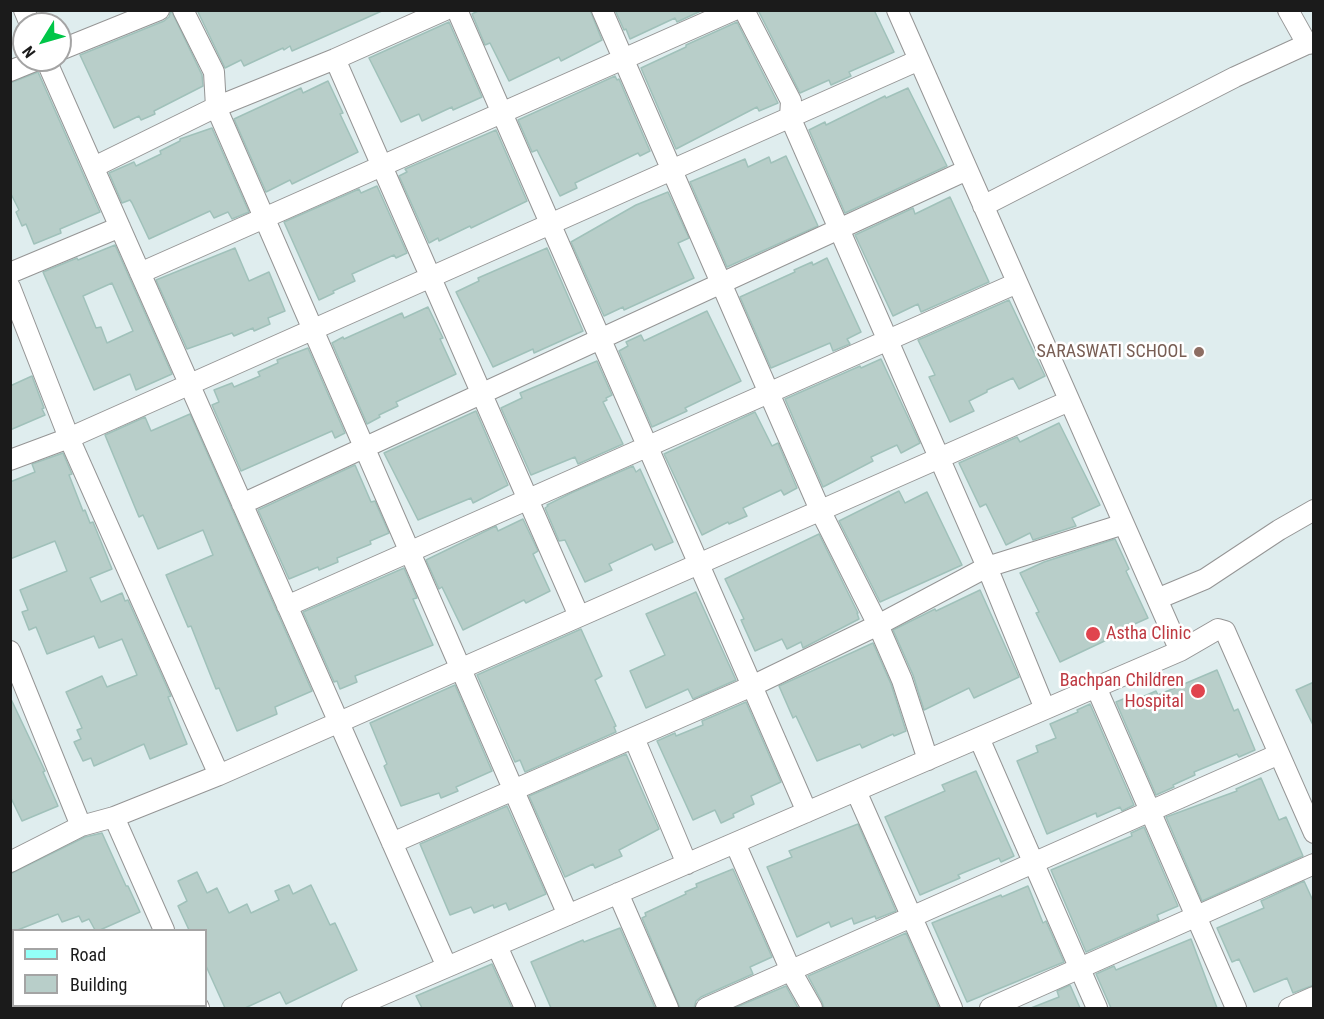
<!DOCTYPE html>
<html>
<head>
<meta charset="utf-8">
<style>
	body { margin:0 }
	#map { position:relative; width:1324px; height:1019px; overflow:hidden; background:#dfedee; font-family:"Roboto Condensed",sans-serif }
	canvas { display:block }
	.frame { position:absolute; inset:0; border:12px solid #1b1b1b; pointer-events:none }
	.legend { position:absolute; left:12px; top:929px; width:195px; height:78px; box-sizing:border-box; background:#fff; border:2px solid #a4a4a4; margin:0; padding:8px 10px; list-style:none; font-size:18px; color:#1b1b1b }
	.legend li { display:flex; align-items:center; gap:12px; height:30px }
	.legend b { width:30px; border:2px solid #a4a4a4 }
	.north { position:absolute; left:12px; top:12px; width:60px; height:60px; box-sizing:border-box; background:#fff; border:2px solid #a4a4a4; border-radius:50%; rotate:233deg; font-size:16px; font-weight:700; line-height:24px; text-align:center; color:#1b1b1b }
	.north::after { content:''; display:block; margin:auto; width:21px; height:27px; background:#00c648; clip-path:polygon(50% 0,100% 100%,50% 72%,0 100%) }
</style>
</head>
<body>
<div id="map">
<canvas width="1324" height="1019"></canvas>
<div class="frame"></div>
<ul class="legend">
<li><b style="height:8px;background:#93fff8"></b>Road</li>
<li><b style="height:16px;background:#b8cec9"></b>Building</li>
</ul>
<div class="north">N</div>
</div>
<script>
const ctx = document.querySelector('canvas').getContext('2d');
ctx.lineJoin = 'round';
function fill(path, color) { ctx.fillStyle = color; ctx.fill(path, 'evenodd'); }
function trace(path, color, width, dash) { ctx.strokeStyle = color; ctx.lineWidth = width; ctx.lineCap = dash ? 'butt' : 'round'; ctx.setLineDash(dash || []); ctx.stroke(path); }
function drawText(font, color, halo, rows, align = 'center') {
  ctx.font = font + ' "Roboto Condensed",sans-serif'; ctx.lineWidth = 5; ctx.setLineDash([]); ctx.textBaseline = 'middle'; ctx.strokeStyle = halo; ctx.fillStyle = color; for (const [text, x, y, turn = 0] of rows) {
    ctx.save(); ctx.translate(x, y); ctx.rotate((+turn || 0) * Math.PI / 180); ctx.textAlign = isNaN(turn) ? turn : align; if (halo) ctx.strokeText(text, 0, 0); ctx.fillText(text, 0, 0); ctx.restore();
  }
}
const building = new Path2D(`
	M171 10 202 75 203 86 154 111 155 114 141 120 139 116 114 128 80 55 164 21 169 17Z
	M197 10H384L292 51 290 46 284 50 283 48 244 66 241 60 225 68Z
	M480 10H590L602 40 561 61 559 57 509 81 490 43 485 45 472 14Z
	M615 10H703L677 22 675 18 630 39 626 29 624 30Z
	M758 10H874L894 52 849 72 851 76 831 85 829 80 800 93Z
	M449 22 482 97 453 110 452 107 422 121 419 114 401 122 369 58Z
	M737 22 778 103 759 111 757 107 676 149 641 68 686 47V45Z
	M38 72 100 212 60 229 61 233 34 244 26 224 22 226 16 212 19 210 10 192V83Z
	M615 76 617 80 619 79 650 151 640 156 638 153 575 183 577 188 560 196 537 150 532 152 518 120Z
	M328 81 343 113 340 114 358 152 292 184 290 180 266 192 234 119 301 88 303 93Z
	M908 88 947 166 845 213 809 130 825 122 826 125 885 96 886 98Z
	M212 128 249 212 232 219 228 212 214 218 210 211 149 239 132 203 130 200 122 203 109 173 134 162 136 166 161 154 160 151 180 141V139Z
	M496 130 527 201 471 228 470 226 439 241 438 238 429 243 399 176 407 172 405 169Z
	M786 156 818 226 727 267 690 182 745 159 748 167 769 157 771 163Z
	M377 186 407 253 396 258 394 255 352 274 355 281 333 291 334 293 319 300 284 222 359 189 361 193Z
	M668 192 689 238 678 243 694 278 624 310 623 307 604 316 571 242 636 205Z
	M950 197 989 282 921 312 918 304 893 316 855 235 913 208 915 214Z
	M115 245 172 374 136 390 130 374 94 390 43 272 77 258 78 260ZM112 283 133 331 107 343 101 327 96 328 83 296Z
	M235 248 249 281 269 272 285 311 268 318 270 324 254 331 253 328 234 336 232 333 187 349 156 280Z
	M547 248 583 331 534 353 533 349 493 367 456 292 479 281 478 278Z
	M827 258 861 332 847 339 850 344 833 351 830 343 771 368 740 297 795 272 794 270 812 262 813 265Z
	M1009 300 1045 376 1019 389 1013 378 987 390V392L969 401 974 411 950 422 929 377 935 375 918 340Z
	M428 307 443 338 440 339 456 374 396 402 398 406 379 415 380 417 367 424 332 343 343 337 344 339 402 313 404 318Z
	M707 311 741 381 685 408 687 411 652 427 619 351 628 346 626 342 641 335 644 341Z
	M308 348 345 433 335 438 332 431 241 471 212 405 219 402 214 390 232 383 234 387 260 376 258 372 278 363 277 360Z
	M881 359 920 443 901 453 897 445 871 457 873 461 823 487 785 399 860 366 861 368Z
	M597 361 612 395 606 398 607 400 603 402 623 444 578 464 575 457 531 475 501 408 522 398 520 393Z
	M32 376 44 408 42 409 45 415 10 430V386Z
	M476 411 508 485 473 503 471 498 418 520 384 453Z
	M755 412 772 446 778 443 797 488 784 495 781 490 743 508 747 516 729 524 728 522 702 535 664 454Z
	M190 414 312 691 275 707 277 714 237 731 219 688 216 689 191 626 188 627 166 575 213 555 203 530 158 549 143 515 139 517 105 435 145 417 151 431Z
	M1059 423 1100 505 1072 518 1076 526 1033 540 1030 533 1006 545 986 504 980 507 959 463 1017 437 1020 442Z
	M63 453 72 474 69 475 83 511 85 510 90 523 93 522 112 569 90 578 101 602 122 593 125 601 128 600 171 696 168 697 187 744 150 759 144 744 94 766 91 758 83 761 74 742 81 739 77 730 82 728 66 692 102 676 107 687 137 675 122 639 99 648 94 636 47 654 36 627 29 630 22 612 28 610 20 590 67 571 55 541 10 559V482L35 472 32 464Z
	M355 465 371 502 375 501 389 533 370 541 371 544 337 558 338 562 319 570 318 567 289 579 258 510Z
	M633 466 636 472 640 469 673 542 655 550 652 544 609 564 612 570 585 582 565 540 559 541 545 508 548 506 547 505 571 493Z
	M899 491 905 503 927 492 962 565 880 602 839 521Z
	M523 519 538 551 533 554 550 591 526 603 524 600 463 630 442 587 439 589 426 560 496 526 498 531Z
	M819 534 858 613H857L859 619 803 648 801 642 787 649 782 639 755 651 741 620 744 619 725 579Z
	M1115 539 1129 569 1126 571 1148 618 1128 627 1131 633 1115 641 1113 637 1060 662 1036 613 1039 612 1020 573 1044 562Z
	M404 568 417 598 413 599 433 645 355 676 357 682 340 689 337 681 334 682 303 612Z
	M980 590 1019 677 974 698 969 688 924 710 913 675 893 630 935 609 936 611Z
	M696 592 736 680 693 699 688 689 646 708 630 671 665 655 646 614Z
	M581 629 602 676 595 680 616 726 614 727 616 732 525 772 520 760 515 762 477 675Z
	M873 643 891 684 906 731 894 736 893 734 862 748 860 744 817 761 796 716 793 718 779 686Z
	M1217 670 1234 711 1238 709 1255 750 1239 757 1237 754 1194 772 1195 775 1173 785 1174 787 1156 795 1116 702 1133 695 1135 700 1156 691 1158 695Z
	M1314 682V727L1296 690Z
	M455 685 492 771 456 787 458 791 441 798 439 793 401 806 384 766 387 764 370 723Z
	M10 697 45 771 43 772 58 806 22 821 10 796Z
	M746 702 781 782 751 796 754 804 733 814 734 817 721 823 715 810 693 820 657 741 675 733 676 736 703 725 702 721Z
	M1090 704 1134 805 1122 811 1120 807 1097 817 1096 813 1047 834 1017 761 1038 752 1036 746 1056 738 1050 724 1078 712 1077 710Z
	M626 754 659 829 619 850 622 856 595 868 593 864 565 877 529 796Z
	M976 771 1014 856 1001 862 999 858 958 875 960 878 920 895 885 817 945 791 942 785Z
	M1261 778 1279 820 1286 817 1303 856 1202 901 1166 817 1237 791 1236 789Z
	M507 806 546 894 509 910 506 903 494 908 493 905 474 913 471 907 450 915 420 844Z
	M858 824 896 911 876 919 875 916 854 924 852 918 831 927 829 922 797 937 767 867 792 857 789 851Z
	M1144 827 1178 906 1157 915 1159 920 1086 952 1051 870 1132 836 1131 833Z
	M102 833 126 886H128L140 912 100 930H95L89 919 82 922 79 916 62 922 58 914 10 933V874L85 837Z
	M733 869 772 957 750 967 753 974 701 997 696 1001 694 1008H680L642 918 646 916 645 913 686 894 685 892 697 887 696 884Z
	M197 872 207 893 217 888 229 913 247 904 251 913 279 900 275 891 289 885 293 894 311 885 330 925 335 923 357 970 286 1004 280 992 245 1008H225L206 966V930H189L178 906 187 901 178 881Z
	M1304 881 1314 903V985L1293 993 1287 978 1254 992 1239 959 1232 962 1217 928 1264 908 1261 901Z
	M1028 886 1043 923 1046 921 1064 962 967 1002 932 923 1001 895 1002 897Z
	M620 928 655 1008H551L531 962 583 940 584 942Z
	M906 933 939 1008H824L822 1002 808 976Z
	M1191 939 1217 1008H1111L1096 974 1114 966 1116 970Z
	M492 964 512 1008H422L416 996Z
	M1070 985 1080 1008H1031L1059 997 1057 991Z
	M786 986 798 1008H734Z`);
const minor = new Path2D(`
	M24 10 30 24
	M183 10 214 72 216 107 568 915
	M457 10 807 812
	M602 10 820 510 878 625 902 680 928 760
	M744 10 791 101 790 117 987 567 1045 709
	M897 10 1180 651
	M1288 10 1307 44 1314 43
	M60 50 159 10
	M335 59 579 616
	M46 60 447 967
	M10 71 37 60
	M94 167 216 107 335 59 445 10
	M983 206 1235 77 1307 44
	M10 273 120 227
	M140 273 734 10
	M10 287 69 438 219 775
	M10 460 69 438 919 60
	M242 504 967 170
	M1157 599 1205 579 1279 530 1314 510
	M287 606 1017 283
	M10 651 81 826
	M1096 687 1236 1008
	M634 738 687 864
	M979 738 1097 1008
	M856 791 952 1008
	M114 817 164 930
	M392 843 752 686 878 625 987 567 1124 524
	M735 843 791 971 812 1008
	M10 862 81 826 114 817 219 775 1069 401
	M618 893 668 1008
	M497 946 525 1008
	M198 1006 199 1008
	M352 1008 1180 651 1218 629 1225 631 1314 833
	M706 1008 1279 754
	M990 1008 1314 864
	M1289 1008 1314 997`);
const major = new Path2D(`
	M10 1008H11`);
const markers = [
	[1199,352,6,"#8d6e63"],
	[1093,634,8,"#e0444e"],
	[1198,691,8,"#e0444e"]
];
const educationNames = [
	["SARASWATI SCHOOL",1187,352]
];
const healthNames = [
	["Astha Clinic",1106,634],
	["Bachpan Children",1184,681,"right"],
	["Hospital",1184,702,"right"]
];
fill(building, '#b8cec9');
trace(building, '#a0c1ba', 1.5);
trace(minor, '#959595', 22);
trace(major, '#008d92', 28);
trace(minor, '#fff', 20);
trace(major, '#93fff8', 26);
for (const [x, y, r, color] of markers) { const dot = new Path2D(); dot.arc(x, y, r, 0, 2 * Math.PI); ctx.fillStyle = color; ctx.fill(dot); trace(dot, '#fff', 2); }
drawText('18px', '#785e54', '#fff', educationNames, 'right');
drawText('18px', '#be3a42', '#fff', healthNames, 'left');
</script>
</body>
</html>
